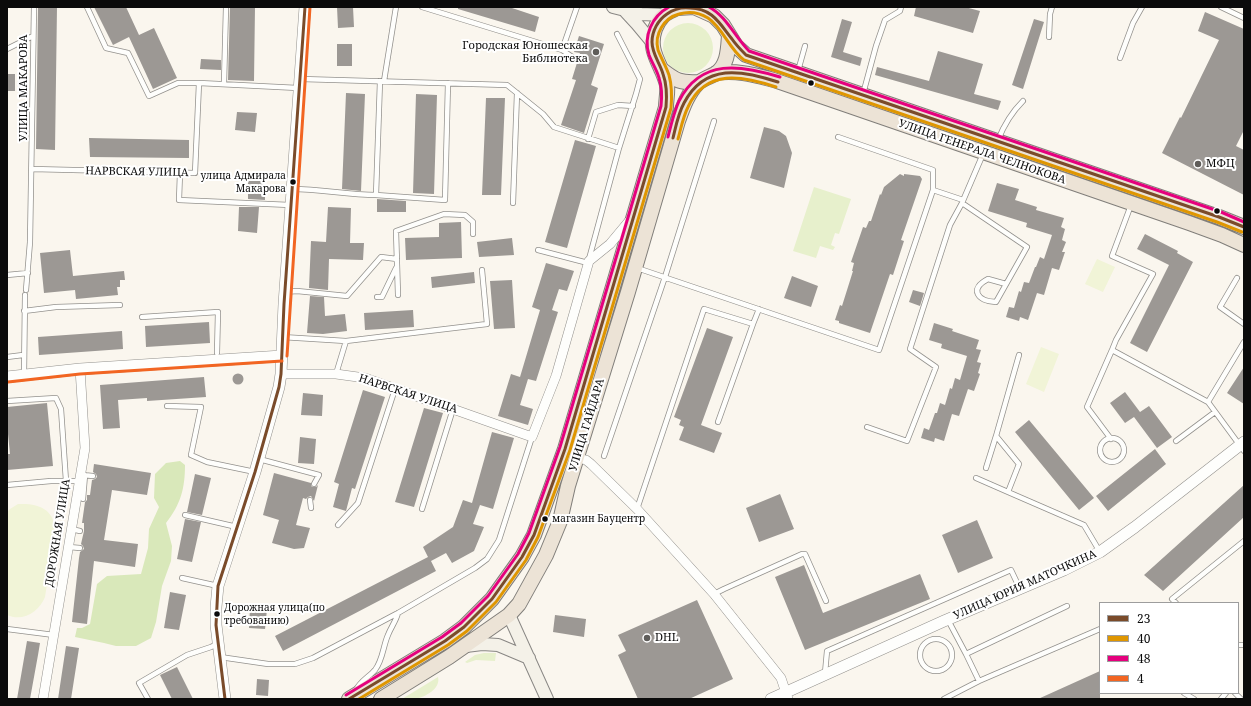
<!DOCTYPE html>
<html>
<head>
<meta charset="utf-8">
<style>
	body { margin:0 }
	#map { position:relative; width:1251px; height:706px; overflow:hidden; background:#faf6ee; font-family:"Noto Serif",serif }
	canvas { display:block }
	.frame { position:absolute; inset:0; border:8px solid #0b0b0b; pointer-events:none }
	.legend { position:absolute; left:1099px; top:602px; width:140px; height:92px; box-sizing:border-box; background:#fff; border:1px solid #9d9d9d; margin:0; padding:5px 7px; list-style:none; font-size:12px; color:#0b0b0b }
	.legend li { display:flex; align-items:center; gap:8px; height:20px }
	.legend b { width:20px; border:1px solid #9d9d9d }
</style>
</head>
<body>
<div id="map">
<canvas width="1251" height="706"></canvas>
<div class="frame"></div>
<ul class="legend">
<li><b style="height:5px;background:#7a4b2a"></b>23</li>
<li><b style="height:5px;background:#df9601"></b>40</li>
<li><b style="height:5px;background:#e5007d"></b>48</li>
<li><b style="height:5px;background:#f26522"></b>4</li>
</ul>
</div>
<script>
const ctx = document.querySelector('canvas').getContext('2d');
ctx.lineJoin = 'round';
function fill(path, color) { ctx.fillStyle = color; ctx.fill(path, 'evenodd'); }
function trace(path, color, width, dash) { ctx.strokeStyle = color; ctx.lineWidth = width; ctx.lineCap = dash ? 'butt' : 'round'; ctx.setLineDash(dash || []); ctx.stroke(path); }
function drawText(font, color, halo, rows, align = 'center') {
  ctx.font = font + ' "Noto Serif",serif'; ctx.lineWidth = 4; ctx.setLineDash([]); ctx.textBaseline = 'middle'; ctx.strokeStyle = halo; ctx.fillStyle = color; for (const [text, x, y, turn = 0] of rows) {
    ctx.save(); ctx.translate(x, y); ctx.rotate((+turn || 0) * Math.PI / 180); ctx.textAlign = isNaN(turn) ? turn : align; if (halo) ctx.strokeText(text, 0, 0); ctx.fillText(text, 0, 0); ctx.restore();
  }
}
const green = new Path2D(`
	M663 48a25 25 0 1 1 50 0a25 25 0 1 1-50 0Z
	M814 187 851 199 839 234 835 233 831 245 835 247 833 250 820 246 816 258 793 251Z
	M484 653H496L495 661 476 660 467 663 465 662 475 655Z
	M438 677C441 689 425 697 415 699 411 700 406 699 402 699Z`);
const forest = new Path2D(`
	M180 461 185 465C185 488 181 504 166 523L172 546 171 561 162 586 156 622 151 638 136 646H116L104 643 75 637 77 628H82L90 624 97 584 107 576 141 574 148 548 149 529 159 507 154 498 155 474 166 463Z`);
const pitch = new Path2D(`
	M1097 259 1115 267 1103 292 1085 284Z
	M1041 347 1059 354 1044 392 1026 384Z
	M18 504C40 503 56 510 55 534L45 597C39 612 23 622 7 615V512L10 509Z`);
const building = new Path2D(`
	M38 7H57L55 150 36 149Z
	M94 7H126L139 35 154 28 177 78 153 89 129 37 113 45Z
	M230 7H255L254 81 228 80Z
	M337 7H353L354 27 338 28Z
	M458 7H509L539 17 535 32 458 9Z
	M916 7H965L980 11 973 33 914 16Z
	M1205 12 1244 29V130L1236 146 1244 150V195L1162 153 1180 117 1181 118 1219 40 1198 31Z
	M842 19 852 22 843 52 862 58 860 66 831 57Z
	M1034 19 1044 22 1023 89 1012 85Z
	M579 36 604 44 591 85 598 88 584 133 561 125 576 80 572 79 580 53 574 52Z
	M337 44H352V66H337Z
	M938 51 983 64 974 94 1001 101 998 110 875 75 877 67 929 81Z
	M201 59 221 60V70L200 69Z
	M7 74H15V91H7Z
	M346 93 365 94 361 191 342 189Z
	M416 94 437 95 434 194 413 193Z
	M486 98H505L501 195H482Z
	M237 112 257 113 255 132 235 130Z
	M764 127 779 131 786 136 792 153 784 188 750 178Z
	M89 138 189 140V158L90 157Z
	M575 140 596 146 567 248 545 242Z
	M900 174 904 176V174L920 176 922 179 901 240 904 241 893 275 890 274 870 333 839 323V321L835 320 840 305 842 306 853 271H852L854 263 851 262 863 227 866 228 869 221H871L880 194 881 195 884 187Z
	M265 177V200L248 199V178Z
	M997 183 1019 189 1015 200 1037 207 1036 210 1064 218 1061 227 1065 229 1062 240 1066 242 1062 252H1065L1059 270 1052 268 1044 295 1037 293 1028 320 1020 317 1019 321 1006 317 1009 307 1014 308 1019 291 1021 292 1024 282 1029 283 1035 267H1036L1040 257 1044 259 1052 235 1026 227 1027 223 988 211Z
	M377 199 406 201V212H377Z
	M239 207H259L257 233 238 231Z
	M328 207 351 208 350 243H364L363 260 329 259 328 290 309 288 311 241 326 242Z
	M461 222 462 258 406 260 405 238 439 237V223Z
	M1145 234 1178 251 1177 253 1193 262 1147 352 1130 343 1169 265 1137 249Z
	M512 238 514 255 479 257 477 242Z
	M70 250 73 276 124 271 125 280H120V287H117L118 295 76 299 75 290 44 293 40 253Z
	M546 263 574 271 567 291 559 289 552 310 558 312 536 381 528 379 520 405 533 409 528 425 498 416 511 374 520 377 540 310 532 307Z
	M474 272 475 283 432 288 431 277Z
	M792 276 818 286 811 307 784 298Z
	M512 280 515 328 494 329 490 281Z
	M913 290 924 293 920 306 909 302Z
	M310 296 324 297 325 316 345 314 347 331 323 334 307 333Z
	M413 310 414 327 365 330 364 313Z
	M209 322 210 343 146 347 145 326Z
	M934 323 953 329 952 331 979 340 976 349 981 350 977 362 981 363 978 373 980 374 974 391 968 389 959 416 952 414 944 441 935 438 934 442 921 438 924 428 929 430 935 413H937L940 403 945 405 950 388 952 389 955 378 960 380 967 356 941 348 942 344 929 340Z
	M707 328 733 337 701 425 722 433 714 453 679 440 684 427 679 425 681 420 674 417Z
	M122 331 123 349 39 355 38 337Z
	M1244 367V404L1227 393Z
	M232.5 379a5.5 5.5 0 1 1 11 0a5.5 5.5 0 1 1-11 0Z
	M204 377 206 397 147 401V398L118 400 120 428 103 429 100 385Z
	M363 390 385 397 355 489 352 488 346 511 333 507 339 484 334 482Z
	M1125 392 1140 412 1149 406 1172 437 1157 448 1134 417 1125 423 1110 403Z
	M303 393 323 395 322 416 301 415Z
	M47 403 53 466 7 470V454H10L7 424V407Z
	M424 408 443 413 414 507 395 502Z
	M1029 420 1094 498 1079 510 1015 432Z
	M492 432 514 438 493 509 480 505 473 524 484 527 474 551 452 563 446 553 431 561 429 557 436 571 283 651 275 636 428 557 423 547 453 527 463 500 472 503Z
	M300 437 316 439 314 464 298 463Z
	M1155 449 1166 464 1108 511 1096 496Z
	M94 464 151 473 147 495 112 490 104 540 138 544 135 567 94 561 87 624 72 622 79 558 80 552 84 549 83 546 81 544 84 531V523H82L85 502 87 500V495H90L92 480 95 479 97 477 96 474 93 472Z
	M274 473 311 483V486L313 487H316L318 485 314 501 311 496 308 497 306 499 303 498 296 525 310 528 304 548 294 549 272 543 279 520 263 515Z
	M195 474 211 478 202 515 187 512Z
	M1244 485V517L1163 591 1144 575Z
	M780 494 794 529 759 542 746 508Z
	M185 519 201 522 192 562 177 559Z
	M977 520 993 558 958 573 942 535Z
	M804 565 823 613 920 574 930 599 805 650 775 577Z
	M170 592 186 595 179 630 164 628Z
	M697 600 733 679 689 699H638L618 655 626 651 618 635Z
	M250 608 267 609 265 629 249 628Z
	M555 615 586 619 584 637 553 632Z
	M27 641 40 643 38 655 30 699H17Z
	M66 646 79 648 71 699H58Z
	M177 667 193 699H172L160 675Z
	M1100 671V699H1038Z
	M257 679 269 680 268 696 256 695Z`);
const service = new Path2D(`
	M87 7 106 48 128 53 149 96 178 83H199
	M422 7 562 50 577 7
	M1221 7 1244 18
	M1049 37 1050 14 1052 7
	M7 49 33 36
	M562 50 574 58
	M1120 58 1133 23 1142 7
	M798 71 805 46
	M301 79 507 85 543 114 554 127 619 148
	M384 81 396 7
	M224 83 226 7
	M863 94 876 46 885 20 900 11 901 7
	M838 137 933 170V190
	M588 139 596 112 618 105 633 106
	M998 140C1004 125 1011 113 1023 101
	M32 169 195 173 199 83 298 88
	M180 173 179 200 290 205
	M293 189C321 189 348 195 376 195L380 81
	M376 195 445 200 448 83
	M513 203 517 93
	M962 203 1027 247 996 302C977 301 969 289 988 279L1006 284
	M538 250 588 263
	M589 259 619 148 636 94 640 79 617 34
	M637 268 879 350 933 190 963 200
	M7 275 28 273
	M1237 278 1220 307 1244 324
	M26 290 30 242 34 7
	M285 292 297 291 347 296 381 257 397 259
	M398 295 396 231 444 214 465 215 473 222V234
	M377 297H382L396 268
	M24 311 56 307 120 305
	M142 317 218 312 217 353
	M282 337 346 341
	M1244 342 1208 402 1244 451
	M1112 350 1116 340 1153 274 1112 256 1131 205
	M1019 355 996 436 1019 464 1008 492 1084 525 1100 552
	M7 357 23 355
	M336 374 346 341 487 324 482 270
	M24 375 25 295
	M7 401 56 398 61 409 66 481
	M167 406 201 407 191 455 207 462 255 472
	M718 422 753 324
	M867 427 907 441 936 367 910 349 950 225 962 203 983 154
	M1100 450a12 12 0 1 1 24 0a12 12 0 1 1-24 0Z
	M1111 439 1087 407 1112 350 1208 402
	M1176 441 1215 412
	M604 456 665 277 714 121
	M259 459 319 475 314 484
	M986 468 996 436
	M83 475 93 476
	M976 478 1008 492
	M7 485 51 481H79
	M83 499 85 475
	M310 500 311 508
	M422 509 453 409
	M637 509 704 309 753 324 759 309
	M185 515 237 527
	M338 525 358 503 395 389
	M71 529 80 531
	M69 547 80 548
	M182 578 218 586
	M714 594 724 589 802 554H805L826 601
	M1176 603 1172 599 1244 541
	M948 620 966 654 1067 606
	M7 629 54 635
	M920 655a16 16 0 1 1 32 0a16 16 0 1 1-32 0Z
	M1238 645H1244
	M966 654 979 681
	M220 657 268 664H295L313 658 398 613 475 568 487 559 499 540 532 437
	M825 673 827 651 1011 570 1020 589
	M356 690C360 681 369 677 375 670 383 660 383 646 388 635 391 627 396 621 398 613
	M1184 693 1194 699
	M1235 693 1241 699
	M148 699 139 683 187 655 211 647 217 644
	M944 699 979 681 1100 629
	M1221 699 1226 693`);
const minor = new Path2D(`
	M281 374H336L365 378 532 437 556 376 589 261 610 244 630 220
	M578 458 586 460 591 464 637 509 714 594 781 678 788 699
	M43 699 85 448 80 369`);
const tertiary = new Path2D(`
	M7 377 80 369 282 356
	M225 699 216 625V607L218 586 255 472 279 387 281 374 284 304 305 7
	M771 699 944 621 1064 570 1100 552 1135 527 1244 442`);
const secondary = new Path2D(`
	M613 7 641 14 664 15
	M625 11 637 24 652 42
	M509 615 547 699
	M466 646 482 644 498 645 529 658`);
const primary = new Path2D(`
	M678 8 694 7 714 16 723 25 736 46 746 55 1219 217 1244 227
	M661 69C676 81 680 83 699 82
	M716 73C737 70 754 75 774 80L1189 223 1222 235 1244 245
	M349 699 445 641 464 627 492 599 522 557 534 535 565 449 666 107C666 100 668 92 667 85 662 64 647 52 655 29 657 24 659 20 663 16 667 12 674 10 679 7
	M381 699 449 657 509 615 519 604 546 555 560 521 568 486 628 292 678 121C683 107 688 93 698 83 703 79 709 77 715 74 728 66 728 49 729 35`);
const bus1 = new Path2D(`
	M673 138C676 126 678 114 684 103 705 63 742 70 778 82
	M225 699 216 625 218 586 255 472 279 387 281 374 284 304 305 7
	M349 699 445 641 464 627 492 599 522 557 534 535 565 449 666 107C667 96 667 85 663 74 660 63 652 54 652 42 652 31 658 20 667 14 674 9 682 7 690 8 712 8 720 24 732 39 736 45 741 50 746 55L1219 217 1244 227`);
const bus2 = new Path2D(`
	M678 139C681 128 683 117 688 107 706 68 743 76 776 87
	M359 699 448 645 467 631 496 602 526 560 538 537 570 450 671 108C672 97 672 86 669 75 666 66 661 58 658 50 654 34 664 18 679 14 689 11 700 13 708 18 723 28 729 49 744 60L1217 222 1242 232`);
const bus3 = new Path2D(`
	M709 7C726 16 735 37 749 51L1221 212 1244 222
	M668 137C671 125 674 112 679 101 701 58 741 65 780 77
	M346 695 442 637 461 623 488 596 518 554 529 533 560 447 661 106C662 97 662 87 659 78 657 70 652 63 649 55 643 36 652 16 669 7`);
const bus4 = new Path2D(`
	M287 356 310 7
	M8 382 80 374 282 361`);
const markers = [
	[596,52,4,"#5f5d5a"],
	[811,83,3.5,"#0b0b0b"],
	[1198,164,4,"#5f5d5a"],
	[293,182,3.5,"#0b0b0b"],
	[1217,211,3.5,"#0b0b0b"],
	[545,519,3.5,"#0b0b0b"],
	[217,614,3.5,"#0b0b0b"],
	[647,638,4,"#5f5d5a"]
];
const busNames = [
	["улица Адмирала",286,176,"right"],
	["Макарова",286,189,"right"],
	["магазин Бауцентр",552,519],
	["Дорожная улица(по",224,608],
	["требованию)",224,621]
];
const poiNames = [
	["Городская Юношеская",588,46,"right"],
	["Библиотека",588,59,"right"],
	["МФЦ",1206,164],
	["DHL",655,638]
];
const streetNames = [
	["УЛИЦА МАКАРОВА",24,88,-90],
	["УЛИЦА ГЕНЕРАЛА ЧЕЛНОКОВА",982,152,19],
	["НАРВСКАЯ УЛИЦА",137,172,1],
	["НАРВСКАЯ УЛИЦА",408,394,18],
	["УЛИЦА ГАЙДАРА",587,425,-73],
	["ДОРОЖНАЯ УЛИЦА",58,533,-81],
	["УЛИЦА ЮРИЯ МАТОЧКИНА",1025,585,-24]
];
fill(green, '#e7f0cc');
fill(forest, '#d9e8ba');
fill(pitch, '#f1f4d7');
fill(building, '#9c9894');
trace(service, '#93918d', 6);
trace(minor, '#93918d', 10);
trace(tertiary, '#93918d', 12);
trace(secondary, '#898784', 14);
trace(primary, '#807e7a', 16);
trace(service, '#fefefc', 4.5);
trace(minor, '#fefefc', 9);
trace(tertiary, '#fefefc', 11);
trace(secondary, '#f4f1e8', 12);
trace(primary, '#ece3d6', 14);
trace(bus1, '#7a4b2a', 3);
trace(bus2, '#df9601', 3);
trace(bus3, '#e5007d', 3);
trace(bus4, '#f26522', 3);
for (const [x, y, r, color] of markers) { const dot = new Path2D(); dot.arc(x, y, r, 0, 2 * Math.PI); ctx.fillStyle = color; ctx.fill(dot); trace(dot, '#fff', 1.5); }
drawText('10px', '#0b0b0b', '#fff', busNames, 'left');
drawText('11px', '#0b0b0b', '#fff', poiNames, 'left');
drawText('11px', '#0b0b0b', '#fff', streetNames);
</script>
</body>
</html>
